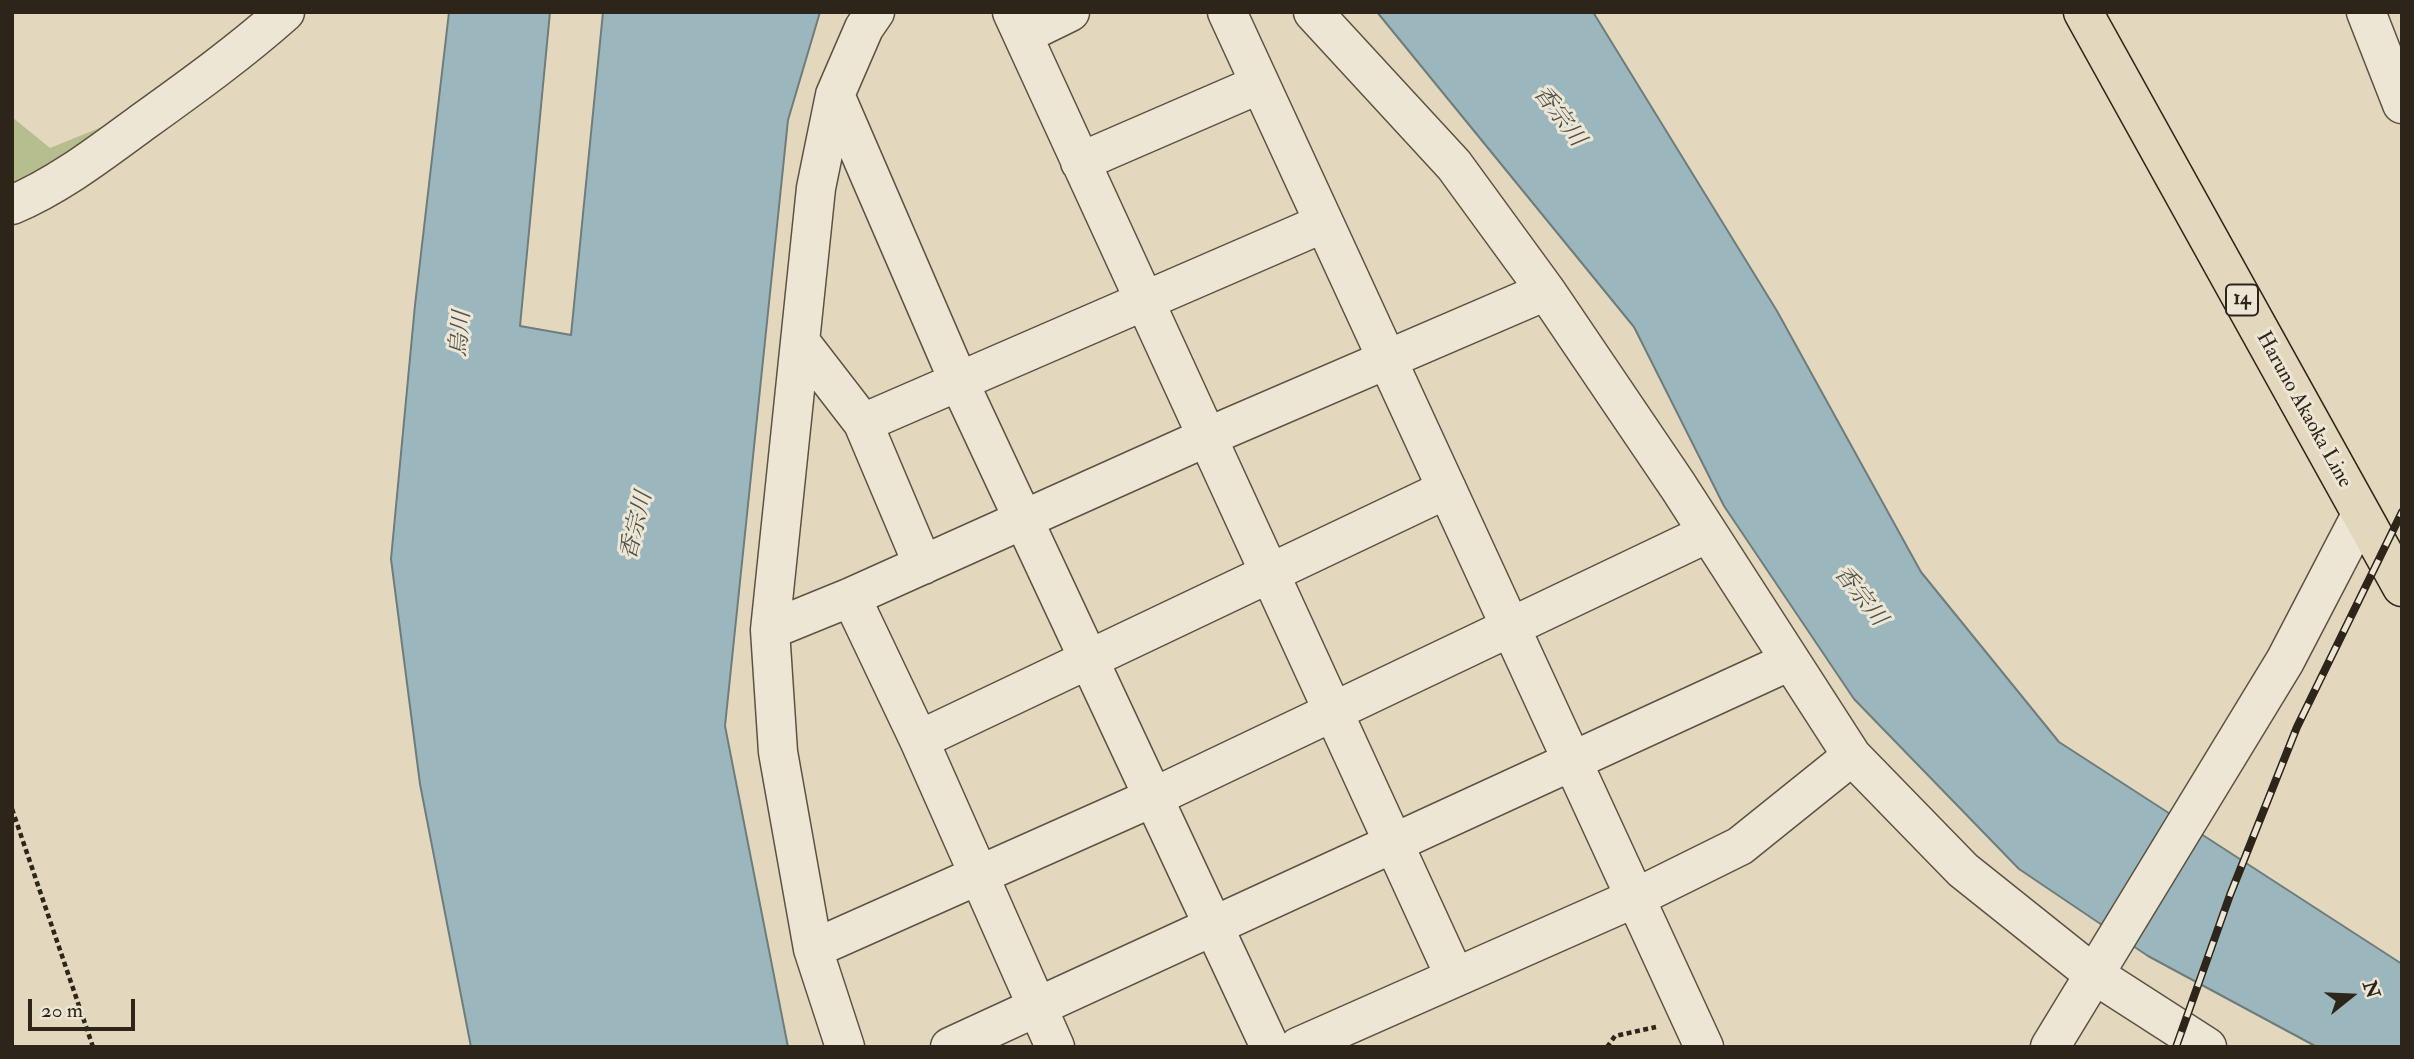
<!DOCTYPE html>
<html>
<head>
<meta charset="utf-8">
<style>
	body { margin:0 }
	#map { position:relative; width:2414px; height:1059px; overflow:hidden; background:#e3d8be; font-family:"IM FELL Double Pica",serif }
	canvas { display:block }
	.frame { position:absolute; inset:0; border:14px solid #2e251a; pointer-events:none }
	.north { position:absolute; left:2316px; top:961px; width:70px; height:70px; -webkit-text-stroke:5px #ede6d5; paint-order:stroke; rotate:72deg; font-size:19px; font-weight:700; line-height:28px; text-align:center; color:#2e251a }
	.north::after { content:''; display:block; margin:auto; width:24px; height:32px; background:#2e251a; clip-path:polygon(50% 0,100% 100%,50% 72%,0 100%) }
	.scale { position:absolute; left:28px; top:999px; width:107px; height:32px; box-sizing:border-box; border:4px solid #2e251a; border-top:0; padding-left:9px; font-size:21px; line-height:24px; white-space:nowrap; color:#2e251a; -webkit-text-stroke:5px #ede6d5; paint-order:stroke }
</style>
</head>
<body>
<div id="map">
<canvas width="2414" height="1059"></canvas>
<div class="frame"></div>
<div class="north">N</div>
<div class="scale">20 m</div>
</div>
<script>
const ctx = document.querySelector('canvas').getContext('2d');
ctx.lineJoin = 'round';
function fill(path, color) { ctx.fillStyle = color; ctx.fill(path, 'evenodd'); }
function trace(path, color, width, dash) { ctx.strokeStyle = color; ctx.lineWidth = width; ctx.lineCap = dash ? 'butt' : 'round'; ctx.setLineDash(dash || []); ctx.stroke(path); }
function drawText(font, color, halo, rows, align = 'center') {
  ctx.font = font + ' "IM FELL Double Pica","Noto Serif JP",serif'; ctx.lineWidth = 6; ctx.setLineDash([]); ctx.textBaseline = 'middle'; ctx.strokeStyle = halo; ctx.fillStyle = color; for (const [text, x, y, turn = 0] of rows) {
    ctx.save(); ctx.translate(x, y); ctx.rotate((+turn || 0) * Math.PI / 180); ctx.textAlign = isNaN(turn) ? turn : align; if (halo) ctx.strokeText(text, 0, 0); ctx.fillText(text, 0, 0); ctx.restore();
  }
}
const green = new Path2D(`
	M12 117 50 148 119 120 12 211Z`);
const water = new Path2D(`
	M449 12H550L520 326 571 335 603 12H820L788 120 725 726 788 1047H471L420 784 391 559 415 305Z
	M1377 12H1593L1777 311 1921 572 2059 742 2402 964V1047H2317L2148 956 2019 869 1854 699 1724 506 1634 327Z`);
const path = new Path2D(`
	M12 809 93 1047
	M1607 1047 1615 1036 1656 1027`);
const street = new Path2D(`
	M1012 12 1455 977
	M1227 12 1704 1047
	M1313 12 1454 165 1546 291 1678 486 1852 756 1963 870 2092 973 2207 1047
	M2366 12 2402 104
	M1023 35 1070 12
	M835 95 959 382 1270 1047
	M1080 162 1260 84
	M12 205C59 185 99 154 140 124 190 88 239 53 285 12
	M802 344 863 423 923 565
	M863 423 1324 223
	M851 597 919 740 1055 1047
	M770 630 851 597 1207 437 1546 291
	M919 740 1447 489
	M813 949 1154 797 1708 533
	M845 1047 813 949 778 752 770 630 816 188 835 95 864 28 875 12
	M950 1047 1790 661
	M1298 1047 1637 897 1740 846 1852 756
	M2050 1047 2285 661 2361 515`);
const primary = new Path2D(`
	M2083 12 2402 587`);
const rail = new Path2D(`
	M2176 1047 2230 895 2297 727 2402 512`);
const shields = [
	[2242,300,32]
];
const shieldNames = [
	["14",2242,300]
];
const streetNames = [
	["Haruno Akaoka Line",2303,410,61]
];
const waterNames = [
	["香宗川",1558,117,53],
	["烏川",462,334,-85],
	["香宗川",638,526,-76],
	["香宗川",1859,597,52]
];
fill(green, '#b6be8f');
fill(water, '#9bb6bd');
trace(water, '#6f7c7c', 2);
trace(street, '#5b5243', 41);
trace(primary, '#2e251a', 41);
trace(path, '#2e251a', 4.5, [5, 3.5]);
trace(street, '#ede6d5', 38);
trace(primary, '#e3d8be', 38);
trace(rail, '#2e251a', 8);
trace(rail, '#ede6d5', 5, [16]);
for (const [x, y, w] of shields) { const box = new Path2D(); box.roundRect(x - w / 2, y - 15.5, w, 31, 5); ctx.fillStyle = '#ede6d5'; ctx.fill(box); trace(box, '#2e251a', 2); }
drawText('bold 19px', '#2e251a', null, shieldNames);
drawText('21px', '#2e251a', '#ede6d5', streetNames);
drawText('italic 23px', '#4f504b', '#ede6d5', waterNames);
</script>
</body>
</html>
